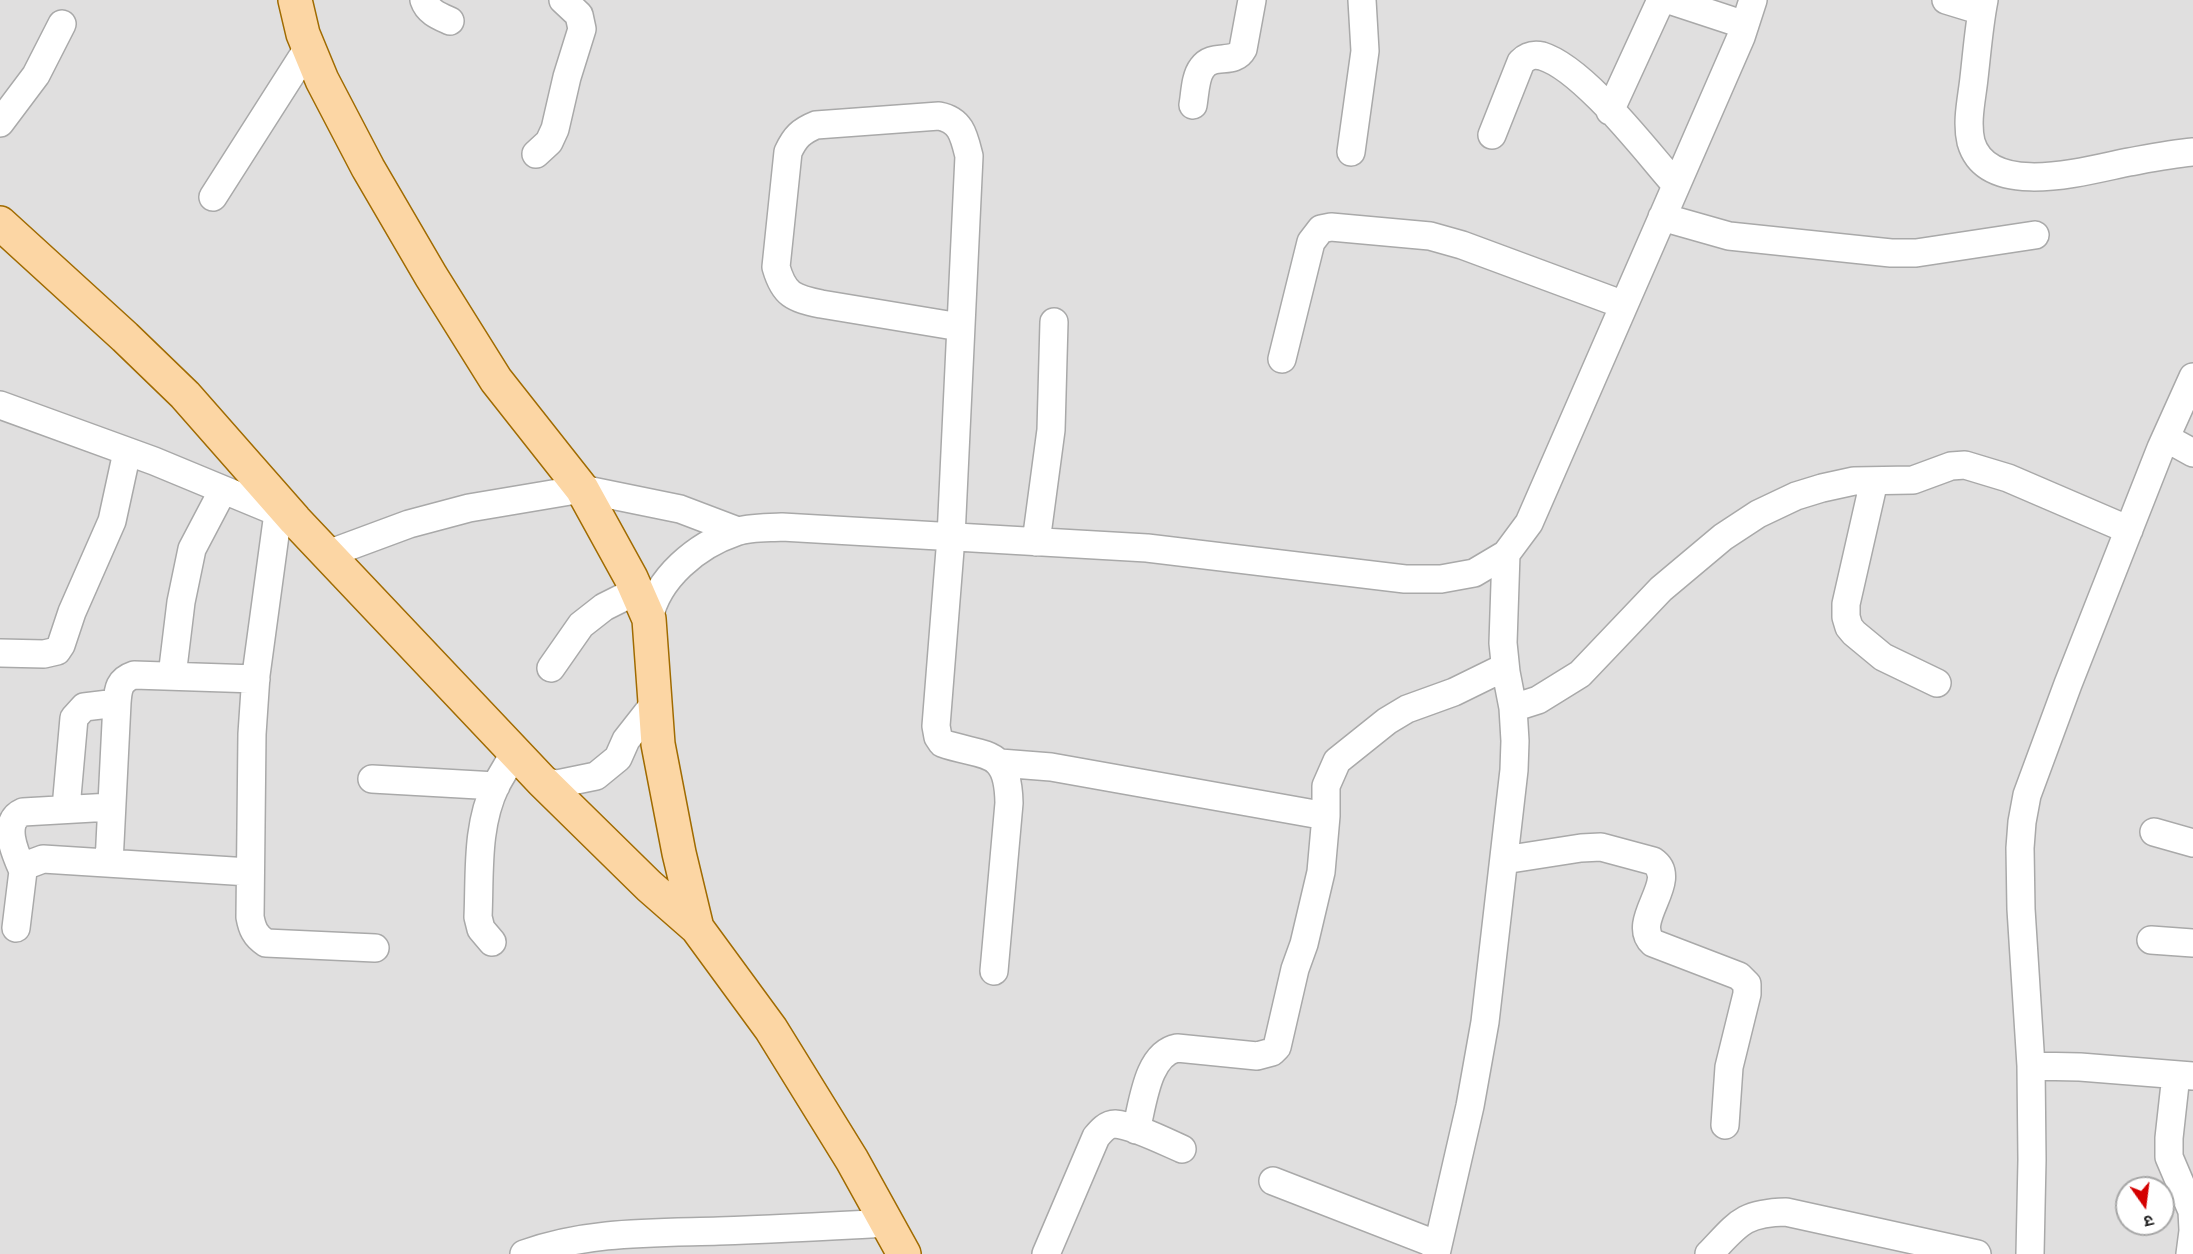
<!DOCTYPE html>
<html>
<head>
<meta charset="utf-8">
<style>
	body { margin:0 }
	#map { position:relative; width:2193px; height:1254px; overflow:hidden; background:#f2efe9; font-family:Lato,"Noto Sans Devanagari",sans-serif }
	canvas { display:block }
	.north { position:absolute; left:2115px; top:1176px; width:60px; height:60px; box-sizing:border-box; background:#fff; border:2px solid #a7a7a7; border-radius:50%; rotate:166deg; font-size:16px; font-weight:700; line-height:24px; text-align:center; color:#222 }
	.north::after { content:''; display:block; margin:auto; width:21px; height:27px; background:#d40000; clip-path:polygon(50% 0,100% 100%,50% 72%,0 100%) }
</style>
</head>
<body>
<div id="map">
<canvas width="2193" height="1254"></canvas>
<div class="north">उ</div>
</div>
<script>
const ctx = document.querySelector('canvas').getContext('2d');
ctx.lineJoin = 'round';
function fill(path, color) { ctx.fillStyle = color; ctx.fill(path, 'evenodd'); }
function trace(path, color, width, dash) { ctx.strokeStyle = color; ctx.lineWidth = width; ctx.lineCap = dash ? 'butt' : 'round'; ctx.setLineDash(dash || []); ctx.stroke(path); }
const residential = new Path2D(`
	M0 0H2193V1254H0ZM2127 1188H2163V1224H2127Z`);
const minor = new Path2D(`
	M424 0C428 12 439 16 450 21
	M1669 0 1745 25
	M1946 0 1982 11
	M1984 0C1979 25 1977 52 1974 78 1972 98 1966 121 1971 142 1988 200 2088 170 2129 162 2151 158 2171 154 2193 152
	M1193 105C1195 94 1195 77 1202 68 1213 52 1234 66 1243 49L1252 0
	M1610 111 1661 0
	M0 123 36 75 62 24
	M1492 135 1521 62C1527 56 1533 54 1542 56 1584 69 1646 151 1676 185
	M1351 152 1365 51 1362 0
	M536 154 549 142 555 129 567 77 582 29 579 15 563 0
	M213 197 308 48
	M1662 217 1729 236 1891 253H1916L2035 235
	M960 327 821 304C793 298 784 295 776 267L788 152C795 137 801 131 816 125L939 116C961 120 964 136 969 156L951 537 936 726 938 737 942 743C984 758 1008 746 1009 803L994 971
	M1282 359 1311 242 1321 229 1331 227 1430 236 1462 245 1624 305
	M0 405 154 461 294 519
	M2166 438 2193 453
	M1874 481 1846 604V617L1849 627 1854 633 1883 657 1937 683
	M278 513 256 675 252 734 250 917C252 928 255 936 266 943L375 948
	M1036 542 1051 430 1054 322
	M328 554 409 524 469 508 582 489 680 509 738 531
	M649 619C657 578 697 545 736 532 749 527 768 528 782 527L1147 548 1405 579H1441L1474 573 1506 554 1529 523 1741 37 1753 0
	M0 653 44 654 57 651 61 645 72 612 112 521 127 452
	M551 668 581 625 604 607 636 591
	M172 676 181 602 192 549 223 490
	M1513 708 1538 700 1580 674 1661 589 1723 537 1758 514 1796 496 1822 488 1854 481 1913 480 1951 466 1965 465 2008 478 2129 530
	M1000 763 1051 767 1326 816
	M372 779 496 786
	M542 781 557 784 596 776 618 758 626 740 655 703
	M66 808 74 718 84 707 117 703
	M2154 832 2193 843
	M1504 860 1581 848 1601 847 1653 861C1681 880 1629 921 1653 943L1739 976 1747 984V994L1729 1067 1725 1125
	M109 863 117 703C118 689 119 680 134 675L256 679
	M23 871C16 855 0 822 23 812L111 807
	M16 928 23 871 27 865 43 859 249 872
	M2151 940 2193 943
	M492 942 481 929 478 917C480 873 476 826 496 785 502 774 509 763 515 752
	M2031 1066 2080 1067 2193 1076
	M2176 1075 2169 1138V1157L2192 1211 2193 1230
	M1136 1130C1143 1104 1147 1054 1177 1048L1257 1056 1272 1052 1277 1047 1295 969 1304 944 1321 872 1326 816V786L1337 761 1387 721 1407 709 1454 692 1505 667
	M1273 1181 1438 1245
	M524 1254C587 1231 653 1233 719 1231 775 1229 832 1226 888 1223
	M1046 1254 1096 1137C1101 1131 1107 1124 1115 1124 1132 1125 1166 1142 1182 1149
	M1436 1254 1470 1106 1485 1022 1514 770 1515 741 1513 708 1506 672 1503 643 1506 554
	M1709 1254C1738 1224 1742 1213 1786 1212L1977 1254
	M2030 1254 2032 1160 2031 1066 2021 909 2020 848 2022 822 2027 795 2068 684 2161 448 2193 377
	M2190 1254 2193 1231`);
const major = new Path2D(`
	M295 0 303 34 322 80 368 168 431 276 496 380 582 489 631 578 649 619 658 744 679 853 697 928
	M0 223 125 337 185 395 295 520 542 781 649 886 697 928 771 1029 852 1160 904 1254`);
fill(residential, '#e0dfdf');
trace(minor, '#a9a9a9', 30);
trace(major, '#a06b00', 36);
trace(minor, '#fff', 27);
trace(major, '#fcd6a4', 33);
</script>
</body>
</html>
